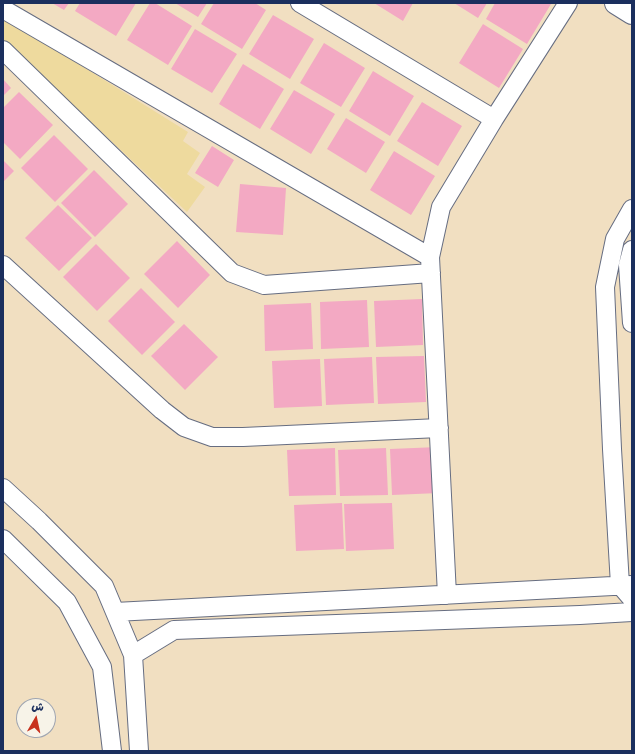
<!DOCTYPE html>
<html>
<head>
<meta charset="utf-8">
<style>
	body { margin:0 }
	#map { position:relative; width:635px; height:754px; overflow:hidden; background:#f1dfc1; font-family:"Balsamiq Sans","Playpen Sans Arabic",sans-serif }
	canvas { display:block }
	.frame { position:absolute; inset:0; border:4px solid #1b2f5e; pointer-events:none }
	.north { position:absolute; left:16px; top:698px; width:40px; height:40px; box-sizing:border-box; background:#f7f3e8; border:1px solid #9fa5b1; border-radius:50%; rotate:9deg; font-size:11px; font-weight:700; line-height:16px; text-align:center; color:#1b2f5e }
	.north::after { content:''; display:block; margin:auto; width:14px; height:18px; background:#c8321e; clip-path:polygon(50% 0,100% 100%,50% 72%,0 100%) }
</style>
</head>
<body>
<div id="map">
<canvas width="635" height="754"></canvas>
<div class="frame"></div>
<div class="north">ش</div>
</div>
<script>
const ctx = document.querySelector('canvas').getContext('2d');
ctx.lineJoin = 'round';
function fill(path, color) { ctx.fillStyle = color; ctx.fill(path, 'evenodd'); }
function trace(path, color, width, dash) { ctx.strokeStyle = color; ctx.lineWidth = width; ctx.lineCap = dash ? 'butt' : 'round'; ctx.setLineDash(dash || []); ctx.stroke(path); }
const sand = new Path2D(`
	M3 17 188 132 183 141 200 153 187 174 205 187 187 212 3 40Z`);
const building = new Path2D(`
	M52 3H69L64 10Z
	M80 3H136L116 36 75 11Z
	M150 3H155L192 26 168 65 127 40Z
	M175 3H207L198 17Z
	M214 3H255L266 10 242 49 201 24Z
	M374 3H413L403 21Z
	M454 3H487L478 18Z
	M495 3H549L551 4 527 44 486 19Z
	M273 15 314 39 290 79 249 54Z
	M483 24 523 49 499 88 459 63Z
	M195 29 237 54 212 93 171 69Z
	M324 43 365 68 341 107 300 83Z
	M243 64 284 89 260 129 219 104Z
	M373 71 414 96 390 136 349 111Z
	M3 79 11 88 3 96Z
	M294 90 335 114 311 154 270 129Z
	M19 92 53 125 20 159 3 142V108Z
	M422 102 462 126 438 166 397 141Z
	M346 118 385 142 366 173 327 149Z
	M54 135 88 169 55 202 21 168Z
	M212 146 234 160 218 187 195 173Z
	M394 151 435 176 411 215 370 190Z
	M3 160 14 171 3 182Z
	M94 170 128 204 95 237 61 203Z
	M240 184 286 188 283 235 236 232Z
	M58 205 92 238 59 271 25 238Z
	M177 241 210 275 178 308 144 274Z
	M96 244 130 278 97 311 63 277Z
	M141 288 175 322 142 355 108 321Z
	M422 299 423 345 376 347 374 301Z
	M367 300 369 347 321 349 320 302Z
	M311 303 313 349 265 351 264 305Z
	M184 324 218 357 185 390 151 356Z
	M424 356 426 402 378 404 376 357Z
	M372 357 374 403 326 405 324 359Z
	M320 359 322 406 274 408 272 361Z
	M438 447 439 493 392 495 390 449Z
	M335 448 336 495 289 496 287 450Z
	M386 448 388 495 340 496 338 450Z
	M342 503 344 549 296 551 294 505Z
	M392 503 394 549 346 551 344 504Z`);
const minor = new Path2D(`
	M300 3 494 119
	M3 9 430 257
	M3 50 232 273 264 285 431 273
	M632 209 615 239 605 287 612 449 620 585 632 599
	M632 250 628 265 632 323
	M3 265 162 410 184 427 212 437H243L439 428
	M3 488 39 521 104 586 133 655 139 751
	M3 539 67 602 102 667 112 751
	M447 595 430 257 441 207 494 119 568 3
	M115 612 632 585
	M133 655 174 630 580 615 632 612`);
const tertiary = new Path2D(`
	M616 3 632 13`);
fill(sand, '#eeda9e');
fill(building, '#f3a9c3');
trace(minor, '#666d81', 20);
trace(tertiary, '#666d81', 24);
trace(minor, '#fff', 18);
trace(tertiary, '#fff', 22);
</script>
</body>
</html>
